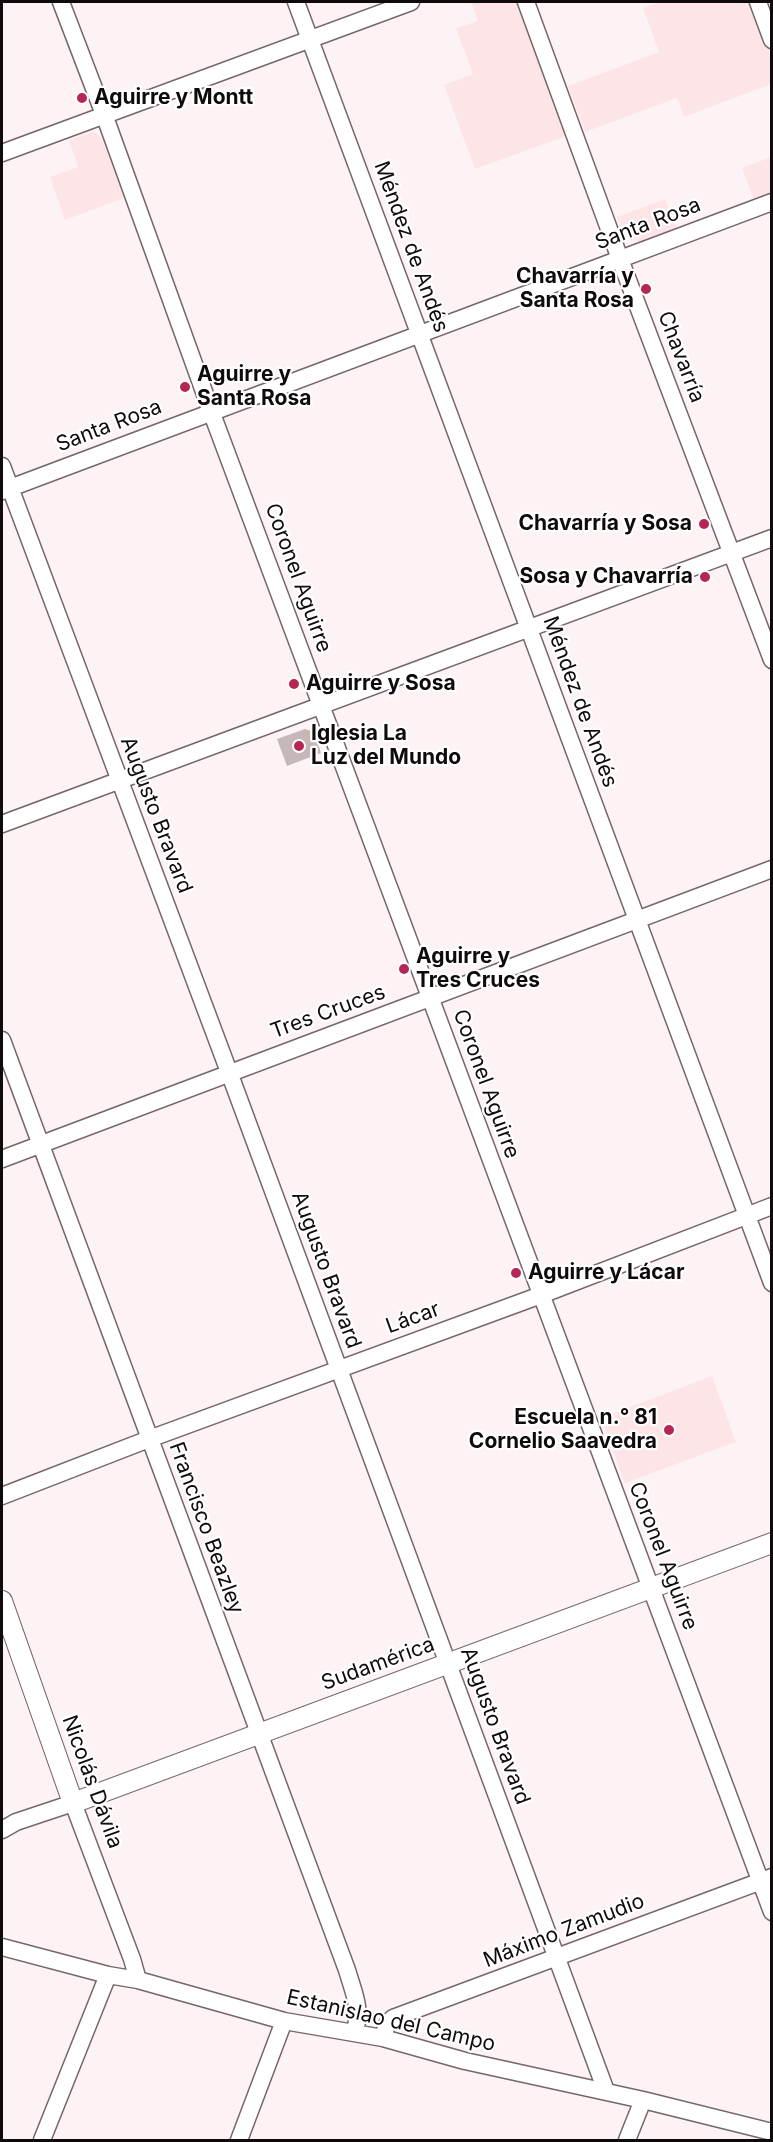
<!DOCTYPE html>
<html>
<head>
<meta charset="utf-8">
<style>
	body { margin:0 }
	#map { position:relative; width:773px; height:2142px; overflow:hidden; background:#fdf3f5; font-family:Inter,sans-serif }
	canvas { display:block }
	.frame { position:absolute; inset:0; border:3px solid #0f0a0b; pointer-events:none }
</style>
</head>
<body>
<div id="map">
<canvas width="773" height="2142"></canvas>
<div class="frame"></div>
</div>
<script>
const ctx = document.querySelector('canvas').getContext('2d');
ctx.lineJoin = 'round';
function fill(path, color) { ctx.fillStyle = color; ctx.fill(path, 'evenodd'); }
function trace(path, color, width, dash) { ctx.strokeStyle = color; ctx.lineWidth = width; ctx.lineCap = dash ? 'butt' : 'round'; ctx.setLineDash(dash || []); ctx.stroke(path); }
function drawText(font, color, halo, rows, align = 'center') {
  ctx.font = font + ' Inter,sans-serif'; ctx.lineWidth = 4.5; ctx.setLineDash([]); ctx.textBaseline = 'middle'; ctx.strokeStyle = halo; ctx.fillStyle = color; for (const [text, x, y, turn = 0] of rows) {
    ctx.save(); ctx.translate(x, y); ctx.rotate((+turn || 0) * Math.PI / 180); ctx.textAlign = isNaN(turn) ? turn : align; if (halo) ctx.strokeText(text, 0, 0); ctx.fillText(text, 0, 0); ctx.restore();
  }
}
const built = new Path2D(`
	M471 2H521L569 135 475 169 444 85 473 74 456 28 478 21Z
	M662 2H752L771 55V84L684 117 677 98 585 132 568 86 659 52 643 8Z
	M93 132 98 134 102 139 124 198 65 220 50 177 78 167 69 140Z
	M771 157V193L754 200 742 168Z
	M665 199 677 228 641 242 627 237 617 217Z
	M712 1376 736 1442 625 1483 601 1418Z`);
const building = new Path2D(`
	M305 729 314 732 321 753 287 766 277 739Z`);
const minor = new Path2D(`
	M61 2 105 117 211 411 772 1912
	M296 2 772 1283
	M526 2 620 259 772 660
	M758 2 772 40
	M2 153 411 2
	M2 466 229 1072 606 2091
	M2 491 772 202
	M2 824 772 538
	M2 1040 347 1970C353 1991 363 2011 354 2032
	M2 1159 772 869
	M2 1496 149 1439 541 1295 772 1206
	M2 1830 16 1822 73 1803 132 1959 138 1980
	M2 1947 108 1975 138 1980 284 2021 383 2038 465 2061 643 2100 772 2132
	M383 2038 387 2024 393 2018 772 1877
	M42 2140 108 1975
	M239 2140 284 2021
	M627 2140 643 2100`);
const tertiary = new Path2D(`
	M2 1601 73 1803 772 1543`);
const markers = [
	[82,98,6,"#b62654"],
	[646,289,6,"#b62654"],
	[185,387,6,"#b62654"],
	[704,524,6,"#b62654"],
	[705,577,6,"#b62654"],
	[294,684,6,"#b62654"],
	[299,746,6,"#b62654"],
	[404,969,6,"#b62654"],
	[516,1273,6,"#b62654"],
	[669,1430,6,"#b62654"]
];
const poiNames = [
	["Aguirre y Montt",94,98],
	["Chavarría y",634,277,"right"],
	["Santa Rosa",634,301,"right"],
	["Aguirre y",197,375],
	["Santa Rosa",197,399],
	["Chavarría y Sosa",692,524,"right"],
	["Sosa y Chavarría",693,577,"right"],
	["Aguirre y Sosa",306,684],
	["Iglesia La",311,734],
	["Luz del Mundo",311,758],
	["Aguirre y",416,957],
	["Tres Cruces",416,981],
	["Aguirre y Lácar",528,1273],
	["Escuela n.° 81",657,1418,"right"],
	["Cornelio Saavedra",657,1442,"right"]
];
const streetNames = [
	["Santa Rosa",648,224,-21],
	["Méndez de Andés",411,247,70],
	["Chavarría",681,357,69],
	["Santa Rosa",109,426,-21],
	["Coronel Aguirre",298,578,70],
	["Méndez de Andés",580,702,70],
	["Augusto Bravard",156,815,69],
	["Tres Cruces",328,1012,-20],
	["Coronel Aguirre",486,1084,70],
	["Augusto Bravard",326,1270,70],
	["Lácar",413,1318,-20],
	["Francisco Beazley",206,1528,70],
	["Coronel Aguirre",663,1556,69],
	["Sudamérica",378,1664,-20],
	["Augusto Bravard",495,1726,70],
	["Nicolás Dávila",92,1782,70],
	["Máximo Zamudio",564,1931,-21],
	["Estanislao del Campo",391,2021,13]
];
fill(built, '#fde4e7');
fill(building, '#c6b7b9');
trace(minor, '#756769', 19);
trace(tertiary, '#756769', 22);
trace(minor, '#fff', 16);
trace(tertiary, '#fff', 20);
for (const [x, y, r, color] of markers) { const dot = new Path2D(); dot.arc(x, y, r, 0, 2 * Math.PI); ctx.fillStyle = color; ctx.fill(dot); trace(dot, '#fff', 2); }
drawText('bold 21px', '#0f0a0b', '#fff', poiNames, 'left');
drawText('21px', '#0f0a0b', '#fff', streetNames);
</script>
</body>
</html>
